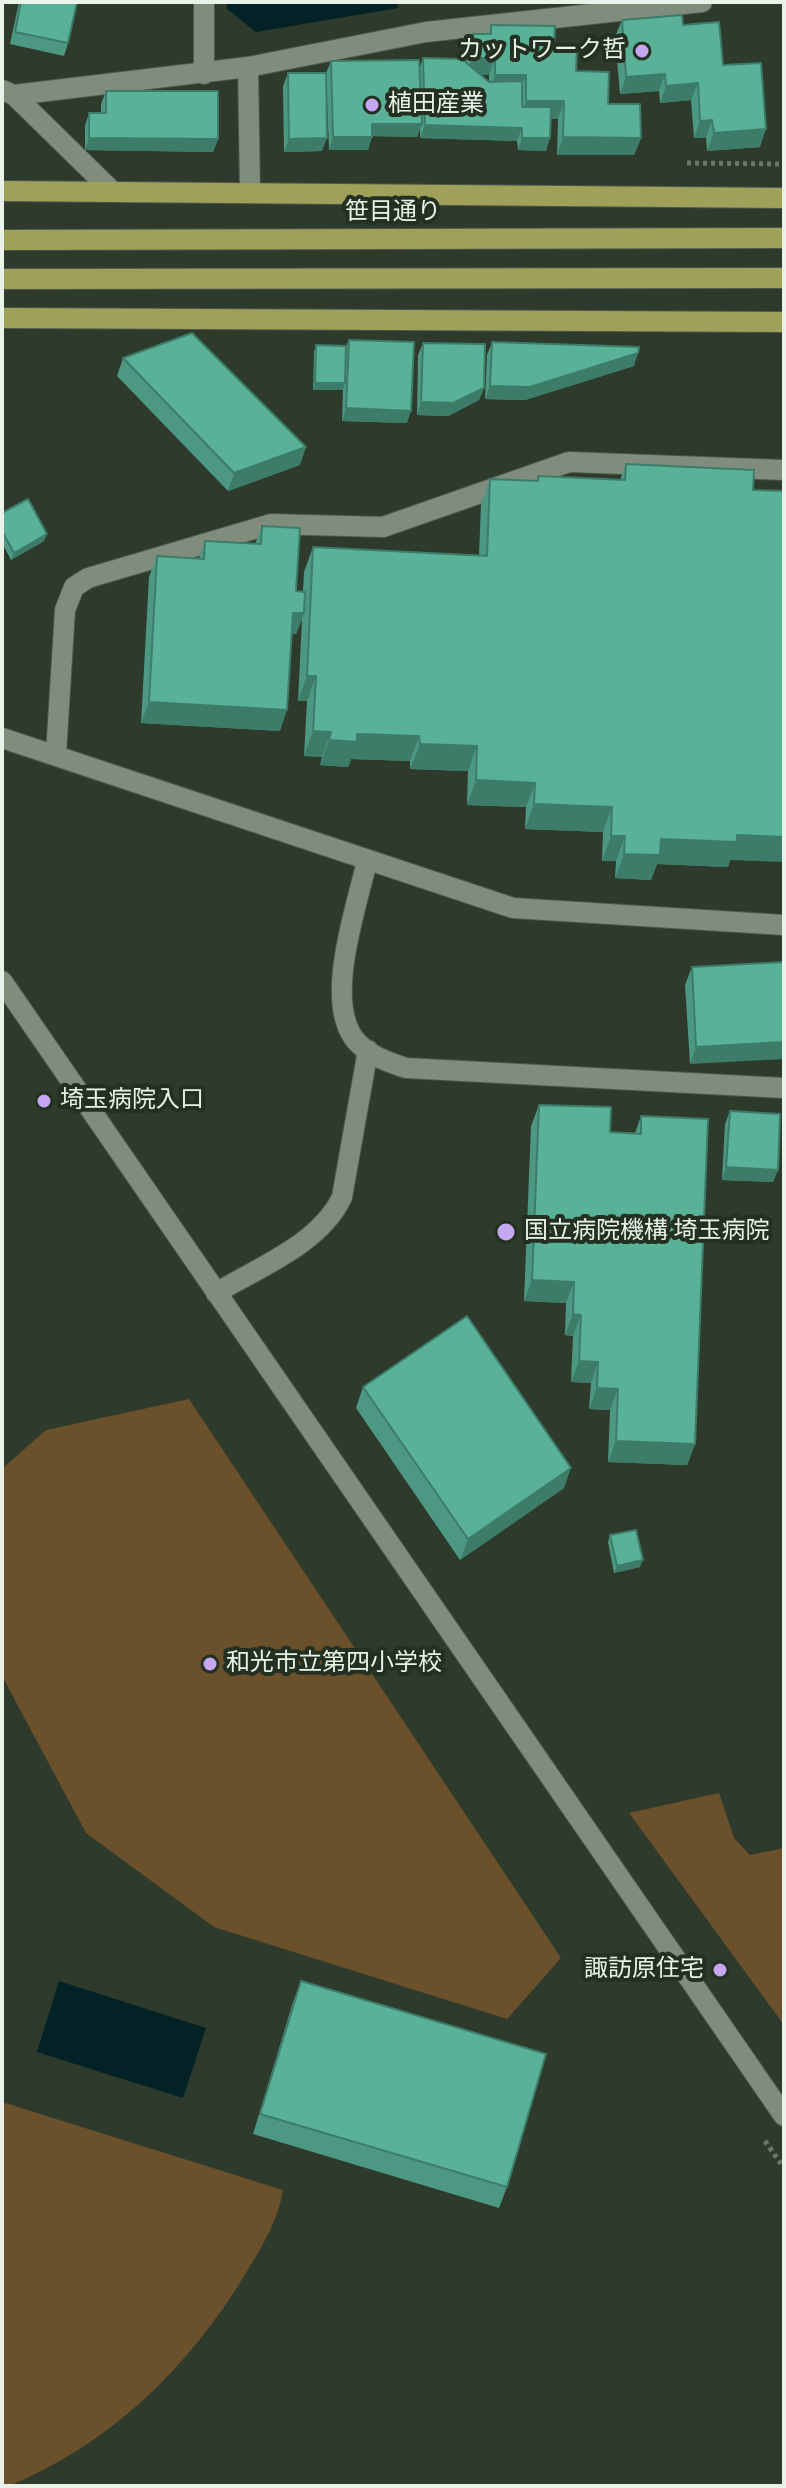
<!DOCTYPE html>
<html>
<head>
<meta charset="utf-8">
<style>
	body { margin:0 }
	#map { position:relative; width:786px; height:2488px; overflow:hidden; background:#2e3a2b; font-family:"Roboto Condensed",sans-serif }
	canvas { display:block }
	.frame { position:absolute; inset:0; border:4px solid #eaf2e9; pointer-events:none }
</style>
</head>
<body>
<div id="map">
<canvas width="786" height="2488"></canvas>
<div class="frame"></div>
</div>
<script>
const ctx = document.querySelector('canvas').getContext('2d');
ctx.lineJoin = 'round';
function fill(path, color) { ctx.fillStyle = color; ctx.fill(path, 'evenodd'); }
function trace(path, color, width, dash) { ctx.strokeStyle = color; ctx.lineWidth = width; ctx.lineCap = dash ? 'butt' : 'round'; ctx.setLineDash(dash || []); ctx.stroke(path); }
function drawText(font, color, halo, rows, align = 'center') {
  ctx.font = font + ' "Roboto Condensed","Noto Sans JP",sans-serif'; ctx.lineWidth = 8; ctx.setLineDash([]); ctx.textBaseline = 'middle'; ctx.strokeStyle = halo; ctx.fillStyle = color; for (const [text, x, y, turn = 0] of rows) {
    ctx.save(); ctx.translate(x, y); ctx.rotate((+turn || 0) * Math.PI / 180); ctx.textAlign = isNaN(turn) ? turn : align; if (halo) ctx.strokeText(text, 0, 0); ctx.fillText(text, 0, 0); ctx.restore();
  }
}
const green = new Path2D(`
	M189 1399 561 1958 507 2019 214 1927 86 1833 2 1676V1469L46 1430Z
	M719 1793 734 1838 750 1855 784 1848V2025L629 1813Z
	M2 2102 283 2190C278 2222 260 2250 243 2278 186 2370 110 2444 9 2486H2Z`);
const water = new Path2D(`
	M227 2H397L398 8 256 32 227 9Z
	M59 1981 206 2028 183 2098 37 2052Z`);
const path = new Path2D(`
	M687 163 781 164
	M765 2141 784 2168`);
const minor = new Path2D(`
	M204 2V74
	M248 67 250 191
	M2 90 14 95 248 67 426 32 702 2
	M14 95 112 191
	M2 738 513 908 784 925
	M56 754 65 610 74 587 88 578 271 524 383 527 569 462 784 470
	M367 861C357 906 322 1004 357 1042 370 1056 388 1062 406 1068L784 1088
	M2 981 784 2116
	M216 1293C259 1267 320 1244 342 1197L368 1050`);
const major = new Path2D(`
	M2 191 784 198
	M2 240 784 238
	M2 279 784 278
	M2 318 784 322`);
const wall = new Path2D(`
	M19 2H77L68 43 64 56 10 44Z
	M622 20 683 25 760 147 707 151 706 138H694L691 100 660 103 659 91 620 94 615 37Z
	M491 25 554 48 641 138 634 155H557L558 119H551L546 151 518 150 517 141 420 138V128L417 137 372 136 368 150H329L326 73 331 61 420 67 423 58 466 63 467 52 473 34H488ZM481 75H489V81Z
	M288 73 322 151 284 152 283 86Z
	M106 91 218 139 213 152 85 150V126L89 113H101V104Z
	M349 340 407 423 342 421 343 390H313L314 352 316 345 346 346Z
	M492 342 634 366 525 400 485 399 487 355Z
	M423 343 484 388 479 400 448 416 417 415 418 355Z
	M123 358 300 465 228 491 117 376Z
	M626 464 730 860 728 867 657 864 651 880 615 878 616 861H602L603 832 525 829 526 807 467 805 468 771 410 769V761L351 759 348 767 320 765 322 757 304 756 307 701H298L302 619 296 634H292L280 731 141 723 149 577 157 556 199 558 205 541 255 544 262 526 296 591H303L304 572 313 547 479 555 481 504 490 479 537 481 538 476 620 480Z
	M2 513 44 541 11 560 2 543Z
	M784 962 690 1064 685 985 692 967Z
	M539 1105 610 1132 635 1133 641 1116 695 1444 687 1465 608 1462 610 1410 589 1409 591 1383 571 1382 573 1336 565 1335 566 1303 524 1301 531 1126Z
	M730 1111 778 1170 773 1182 722 1180 725 1124Z
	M363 1387 564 1488 460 1560 356 1408Z
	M610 1535 640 1567 614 1573 608 1542Z
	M301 1981 507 2187 499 2208 253 2134 293 2002Z`);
const shadedWall = new Path2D(`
	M472 58H495L489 75H466Z
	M665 74 659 91 620 94 626 77Z
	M495 75H526L519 92H488Z
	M698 83 691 100 660 103 666 86Z
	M526 101H564L558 119H519Z
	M712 120 706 138H694L700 121Z
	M372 124H422L417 137 368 136Z
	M425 125 522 128 517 141 420 138Z
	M766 129 760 147 707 151 714 133Z
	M333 137H372L368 150H329Z
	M563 137 641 138 634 155H557Z
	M89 138 218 139 213 152 85 150Z
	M327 138 322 151 284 152 289 139Z
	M522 138H550L546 151 518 150Z
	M638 353 634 366 525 400 485 399 490 386Z
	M315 383H345L343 390H313Z
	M484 388 479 400 448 416 417 415 421 402Z
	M346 408 411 411 407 423 342 421Z
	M306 447 300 465 228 491 234 473Z
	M47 534 44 541 11 560 14 553Z
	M293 613H304L296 634H285Z
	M307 676H316L307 701H298Z
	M149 702 287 710 280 731 141 723Z
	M313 731 331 732 322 757 304 756Z
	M357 734 419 736 410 761 351 759 348 767 320 765 329 740Z
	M420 744 477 746 468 771 410 769Z
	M476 780 535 783 526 807 467 805Z
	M534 804 612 807 603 832 525 829Z
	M737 835 784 837V862L730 860 728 867 657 864 651 880 615 878 624 854 661 839Z
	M611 836H625L616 861H602Z
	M784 1042V1059L690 1064 696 1047Z
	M726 1167 778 1170 773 1182 722 1180Z
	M532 1280 574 1282 566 1303 524 1301Z
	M573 1314 581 1315 573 1336 565 1335Z
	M579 1361 598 1362 591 1383 571 1382Z
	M597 1388 618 1389 610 1410 589 1409Z
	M616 1441 695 1444 687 1465 608 1462Z
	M571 1468 564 1488 460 1560 468 1539Z
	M643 1560 640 1567 614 1573 617 1566Z`);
const building = new Path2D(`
	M21 2H77L68 43 15 32Z
	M682 15 683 25 719 22 723 65 761 63 766 129 714 133 712 120 700 121 698 83 666 86 665 74 626 77 622 20Z
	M491 25 555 26 554 48H577L576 71 609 72 608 104H640L641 138 563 137 564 101H526V75H495V58H472L473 34H491Z
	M423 58 462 59 489 82 522 81V107H551L550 138H522V128L425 125Z
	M419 60 422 124H372V137H333L331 61Z
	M288 73H326L327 138 289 139Z
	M106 91H218V139L89 138V113H106Z
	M192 333 306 447 234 473 123 358Z
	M349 340 414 342 411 411 346 408Z
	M492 342 639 347 638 353 530 387 490 386Z
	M423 343 485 344 484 388 453 403 421 402Z
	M316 345 346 346 345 383H315Z
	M626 464 754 470 753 490 784 491V837L737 835V842L661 839 660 855 624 854 625 836H611L612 807 534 804 535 783 476 780 477 746 420 744 419 736 357 734V742L329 740 331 732 313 731 316 676H307L313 547 487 556 490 479 538 481V476L625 480Z
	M28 499 47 534 14 553 2 531V513Z
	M262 526 300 528 296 591 305 592 304 613H293L287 710 149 702 157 556 204 559 205 541 261 544Z
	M784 962V1042L696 1047 692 967Z
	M539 1105 611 1107 610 1132 641 1134V1116L708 1119 695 1444 616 1441 618 1389 597 1388 598 1362 579 1361 581 1315 573 1314 574 1282 532 1280Z
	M730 1111 780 1114 778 1170 726 1167Z
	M467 1316 571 1468 468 1539 363 1387Z
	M636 1530 643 1560 617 1566 610 1535Z
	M301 1981 546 2054 507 2187 260 2114Z`);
const markers = [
	[642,51,8,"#c5a7f1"],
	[372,105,8,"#c5a7f1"],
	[44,1101,8,"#c5a7f1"],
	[506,1232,10,"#c5a7f1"],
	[210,1664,8,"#c5a7f1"],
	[720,1970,8,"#c5a7f1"]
];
const poiNames = [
	["カットワーク哲",626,51,"right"],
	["植田産業",388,105],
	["埼玉病院入口",60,1101],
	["国立病院機構 埼玉病院",524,1232],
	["和光市立第四小学校",226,1664],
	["諏訪原住宅",704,1970,"right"]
];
const streetNames = [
	["笹目通り",393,213]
];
fill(green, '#6a502b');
fill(water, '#022226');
trace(minor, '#4d574b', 22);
trace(major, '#4d574b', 22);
trace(path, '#6d786b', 5, [4, 4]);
trace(minor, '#808d7c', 20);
trace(major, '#9fa15b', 20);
fill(wall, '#4d9882');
fill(shadedWall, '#3e7c6a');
fill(building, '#59b197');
trace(building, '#3e7c6a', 2);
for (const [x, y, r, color] of markers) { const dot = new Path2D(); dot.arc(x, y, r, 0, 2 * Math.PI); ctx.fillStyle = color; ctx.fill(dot); trace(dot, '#243022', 3); }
drawText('24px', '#eaf2e9', '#243022', poiNames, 'left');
drawText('24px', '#eaf2e9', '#243022', streetNames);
</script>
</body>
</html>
